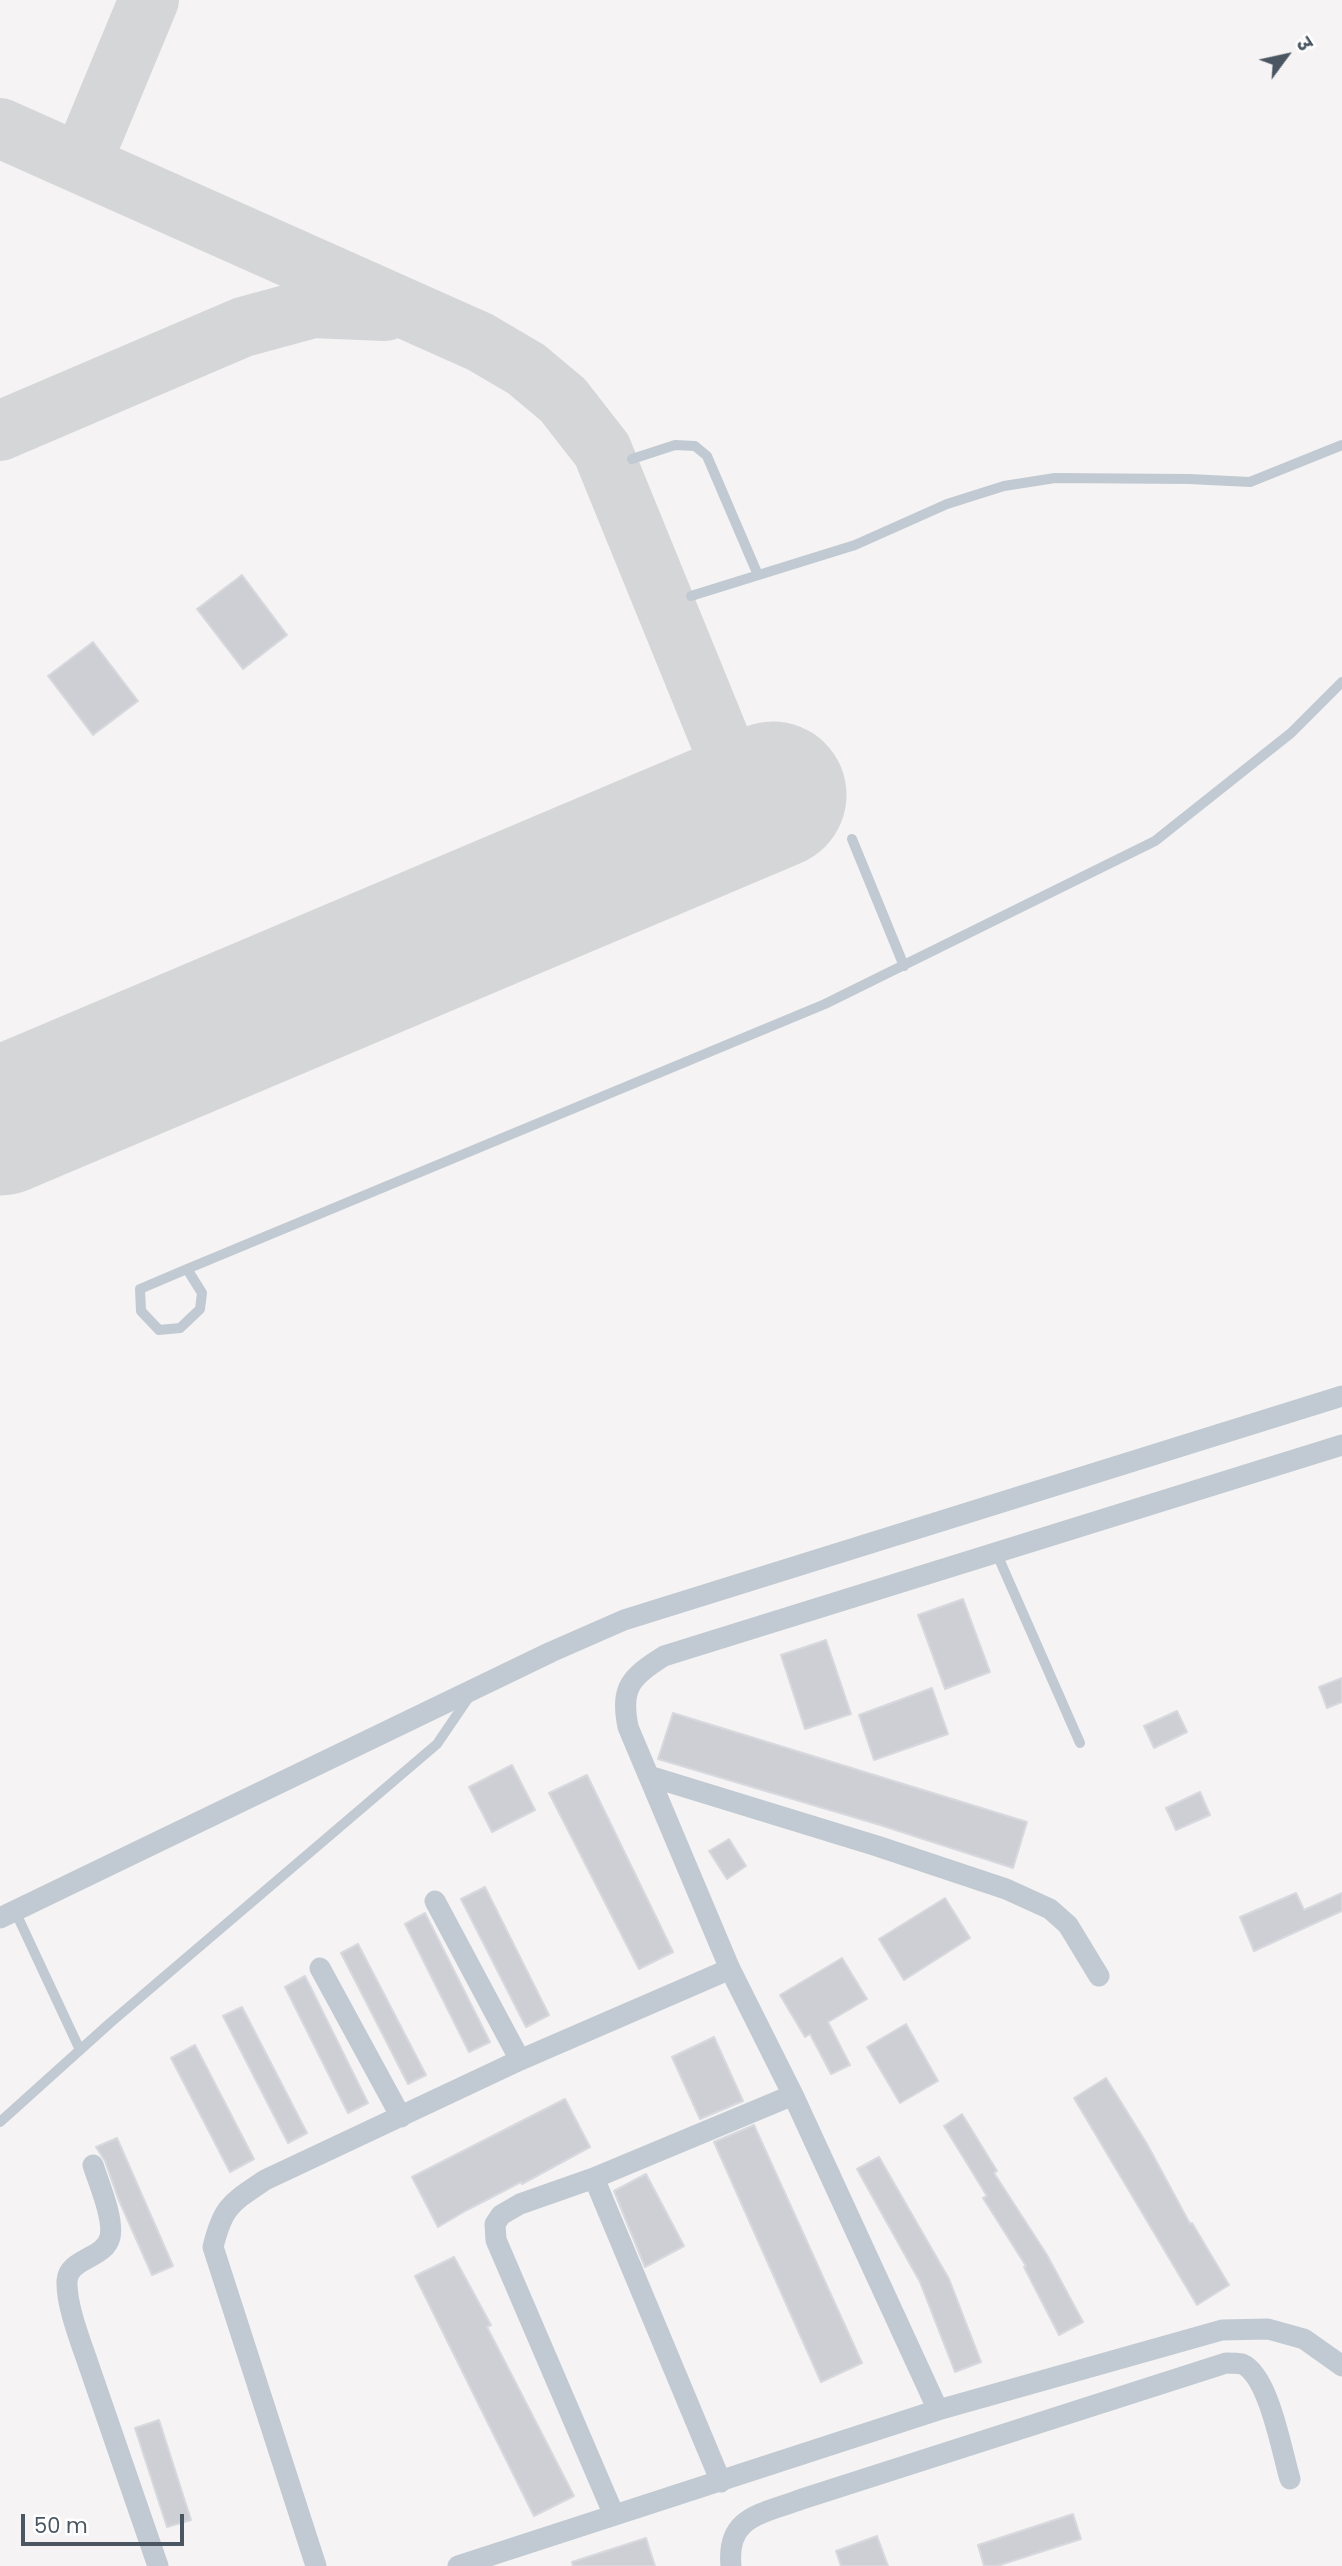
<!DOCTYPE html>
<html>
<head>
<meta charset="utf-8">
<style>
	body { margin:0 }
	#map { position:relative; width:1342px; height:2566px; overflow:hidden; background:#f5f3f3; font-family:Poppins,"Noto Sans Devanagari",sans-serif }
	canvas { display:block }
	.north { position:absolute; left:1251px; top:21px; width:70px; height:70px; -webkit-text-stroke:5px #fff; paint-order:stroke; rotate:57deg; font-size:19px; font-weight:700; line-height:28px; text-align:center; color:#4a5661 }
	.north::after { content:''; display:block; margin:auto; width:24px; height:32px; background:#4a5661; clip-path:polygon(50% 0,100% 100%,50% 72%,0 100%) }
	.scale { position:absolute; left:21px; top:2514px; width:163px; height:32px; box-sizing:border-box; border:4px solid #4a5661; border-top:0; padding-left:9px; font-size:21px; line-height:24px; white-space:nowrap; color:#4a5661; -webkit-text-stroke:5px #fff; paint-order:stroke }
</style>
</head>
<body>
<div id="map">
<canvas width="1342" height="2566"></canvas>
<div class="north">उ</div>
<div class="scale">50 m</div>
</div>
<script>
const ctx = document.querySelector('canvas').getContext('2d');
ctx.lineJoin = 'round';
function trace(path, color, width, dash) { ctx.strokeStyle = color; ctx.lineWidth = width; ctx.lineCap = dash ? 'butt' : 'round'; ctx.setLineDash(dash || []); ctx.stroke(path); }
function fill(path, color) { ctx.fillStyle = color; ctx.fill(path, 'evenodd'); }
const taxiway = new Path2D(`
	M0 128 480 342 526 369 563 400 602 450 721 742 743 807
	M81 164 149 0
	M0 431 243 327 313 308 385 311`);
const runway = new Path2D(`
	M0 1122 773 795`);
const building = new Path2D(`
	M242 575 287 635 243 669 197 609Z
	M93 642 138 701 93 735 48 676Z
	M963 1599 990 1672 945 1689 918 1615Z
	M826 1640 851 1714 805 1729 781 1655Z
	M1342 1678V1702L1327 1708 1319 1687Z
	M932 1688 948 1734 874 1760 859 1715Z
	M1177 1711 1187 1732 1154 1748 1144 1726Z
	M673 1713 1027 1822 1013 1868 880 1825 658 1759Z
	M512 1765 535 1810 492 1832 469 1787Z
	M587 1775 673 1952 639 1969 549 1793Z
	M1200 1792 1210 1815 1176 1830 1166 1808Z
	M729 1839 746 1866 727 1879 709 1851Z
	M485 1887 549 2015 526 2027 461 1899Z
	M1296 1893 1304 1910 1342 1893V1911L1254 1951 1240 1917Z
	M945 1898 970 1938 904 1980 879 1939Z
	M425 1913 490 2042 469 2052 405 1924Z
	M358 1944 426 2075 408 2084 341 1953Z
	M842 1958 867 1999 828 2022 850 2065 831 2074 810 2034 805 2037 780 1995Z
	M305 1976 368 2103 348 2113 285 1987Z
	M242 2007 307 2133 288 2143 223 2016Z
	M906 2024 938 2081 900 2103 867 2047Z
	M714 2037 743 2101 700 2119 672 2057Z
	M195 2045 254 2159 230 2172 171 2058Z
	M1106 2078 1147 2144 1190 2224 1192 2223 1229 2285 1197 2305 1074 2098Z
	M565 2099 590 2147 522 2184 521 2182 467 2210 438 2227 412 2177Z
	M962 2114 997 2171 994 2173 1047 2255 1083 2322 1059 2335 1024 2267 1026 2266 983 2198 987 2196 944 2126Z
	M754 2125 862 2363 821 2382 714 2142Z
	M117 2138 173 2266 152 2275 118 2198 105 2161 96 2147Z
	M879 2157 949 2279 981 2362 955 2372 920 2282 857 2169Z
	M646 2174 684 2246 645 2267 614 2191Z
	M454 2257 491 2325 487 2327 574 2496 534 2516 415 2276Z
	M159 2420 191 2520 167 2527 135 2428Z
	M1073 2514 1081 2539 997 2566H984L978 2545Z
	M877 2536 888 2566H841L836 2551Z
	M646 2538 655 2566H573L572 2562Z`);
const service = new Path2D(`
	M632 459 675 445 695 446 707 456 758 575
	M691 596 855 545 947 504 1004 486 1055 478 1189 479 1250 482 1342 445
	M852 839 904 966
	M187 1269 202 1293 200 1309 180 1328 159 1330 141 1311 140 1289 187 1269 825 1004 1155 841 1291 733 1342 682
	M996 1552 1080 1743
	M15 1911 80 2050
	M0 2122 110 2023 437 1744 469 1697`);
const minor = new Path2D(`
	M1342 1445 664 1656C631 1677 620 1687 628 1727L730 1969 793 2095 938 2410 1222 2330 1268 2329 1304 2339 1342 2366
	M649 1776 877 1846 1006 1889 1050 1909 1068 1925 1099 1976
	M435 1901 520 2060
	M0 1918 551 1652 624 1620 1342 1396
	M320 1968 401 2117
	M93 2165C99 2184 114 2218 110 2237 105 2259 68 2258 67 2281 66 2306 82 2345 90 2369 113 2435 135 2500 158 2566
	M594 2178 721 2482
	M614 2515 496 2240 495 2224 501 2215 520 2204 594 2178 793 2095
	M316 2566 213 2247C223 2206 231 2203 265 2180L520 2060 730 1969
	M458 2566 938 2410
	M731 2566C726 2515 763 2514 802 2499L1226 2363C1230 2363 1238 2363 1242 2364 1269 2375 1282 2453 1290 2479`);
trace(taxiway, '#d5d6d8', 60);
trace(runway, '#d5d6d8', 147);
fill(building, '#cdcfd5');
trace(building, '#d7d9de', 2);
trace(service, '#c1cad2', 10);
trace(minor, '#c1cad2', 21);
</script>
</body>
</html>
